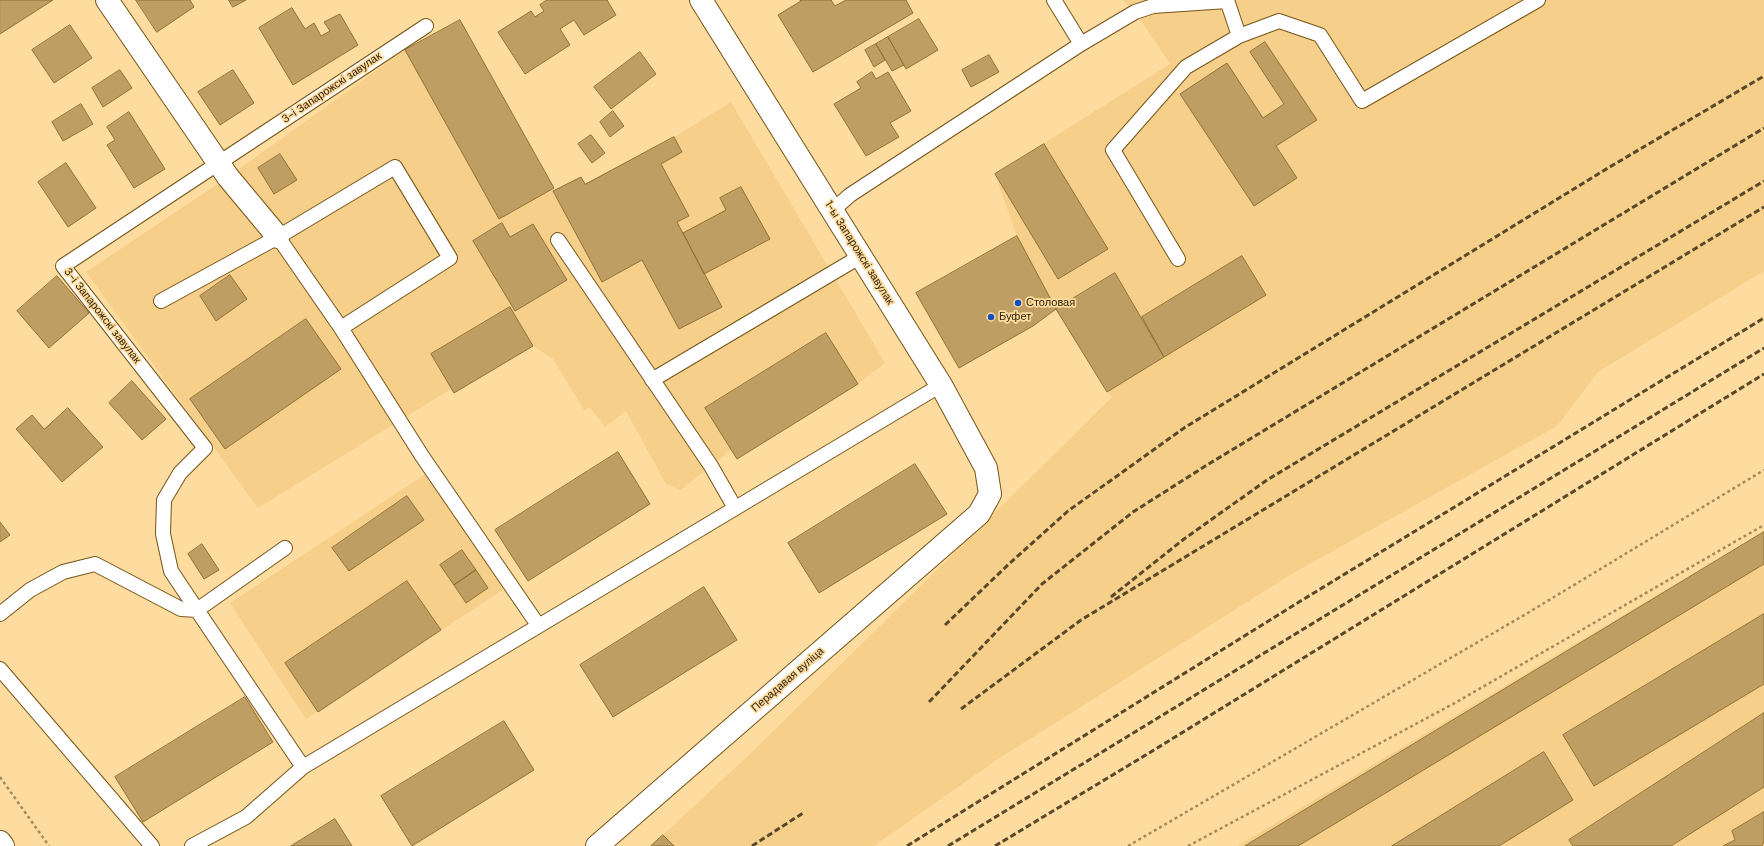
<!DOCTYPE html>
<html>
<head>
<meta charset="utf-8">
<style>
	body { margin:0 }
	canvas { display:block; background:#fedb9e }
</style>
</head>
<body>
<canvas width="1764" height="846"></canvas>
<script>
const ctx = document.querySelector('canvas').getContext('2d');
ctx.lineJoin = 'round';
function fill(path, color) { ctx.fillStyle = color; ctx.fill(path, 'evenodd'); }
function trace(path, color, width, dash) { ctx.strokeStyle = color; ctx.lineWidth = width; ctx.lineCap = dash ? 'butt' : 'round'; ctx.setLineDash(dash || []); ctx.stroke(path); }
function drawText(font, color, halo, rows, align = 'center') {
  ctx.font = font + ' "DM Sans",sans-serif'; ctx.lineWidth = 3.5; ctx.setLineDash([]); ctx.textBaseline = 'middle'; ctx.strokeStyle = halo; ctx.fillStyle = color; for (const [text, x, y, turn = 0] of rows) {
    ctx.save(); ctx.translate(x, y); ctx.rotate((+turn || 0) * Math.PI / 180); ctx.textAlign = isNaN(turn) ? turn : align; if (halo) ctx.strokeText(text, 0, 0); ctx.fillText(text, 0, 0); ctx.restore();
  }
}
const built = new Path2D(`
	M1123 0H1764V271L1598 372 1557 426 1290 575 995 761 874 846H651L749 755 1112 397 1107 392 1056 310 959 368 916 293 1017 236 995 174 1170 64 1135 12Z
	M460 20 554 188V191L581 177 585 184 674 137 731 102 885 363 858 384 731 450 681 490 666 484 626 411 605 427 590 408 584 410 553 359 533 346 454 393 451 389 258 508 86 272 228 177 405 50Z
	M427 473 504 589 306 719 230 603Z
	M1764 531V843L1763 846H1237Z`);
const building = new Path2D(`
	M0 0H53L0 34Z
	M136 0H190L194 7 157 32Z
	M229 0H246L233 7Z
	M547 0H607L616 15 584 35 574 20 560 29 570 45 525 74 498 32 531 11 535 17 544 11 540 5Z
	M800 0H831L835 6 846 0H906L913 13 813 72 778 15 801 1Z
	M292 8 305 29 314 23 321 36 330 31 324 22 340 14 358 45 293 85 259 28Z
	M919 19 938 50 906 69 888 37Z
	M460 20 554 188 499 219 405 50Z
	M70 25 92 58 54 83 32 50Z
	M888 37 904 65 892 71 876 44Z
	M1265 42 1317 120 1276 146 1297 178 1254 206 1180 94 1227 63 1263 118 1284 104 1250 52Z
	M876 44 885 60 874 67 865 50Z
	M640 52 656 74 611 109 594 87Z
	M989 55 999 72 971 87 962 70Z
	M120 70 132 88 103 107 92 88Z
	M233 70 254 103 220 125 198 92Z
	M872 72 876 79 888 72 911 111 890 123 899 137 866 156 834 104 861 88 857 82Z
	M81 104 93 124 63 141 52 122Z
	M613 111 624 126 610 137 600 122Z
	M129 112 165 169 134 188 107 145 115 140 107 127Z
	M591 135 605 153 592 163 578 144Z
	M674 137 682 152 661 164 689 216 677 222 722 307 679 329 642 260 602 282 553 191 581 177 585 184Z
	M1044 144 1108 249 1058 279 995 174Z
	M280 154 297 180 274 194 258 168Z
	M66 163 96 208 68 227 38 182Z
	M741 187 770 239 704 274 683 233 726 210 720 198Z
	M502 223 510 237 533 224 567 280 515 311 473 241Z
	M1017 236 1056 309 1033 326 959 368 916 293Z
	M1242 256 1266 295 1164 357 1142 317Z
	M1115 273 1164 357 1107 392 1056 309Z
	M230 275 247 299 216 321 200 296Z
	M57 276 89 313 49 348 17 311Z
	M510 307 533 346 454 393 431 354Z
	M306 319 341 369 225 449 190 399Z
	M826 333 858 384 737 459 705 408Z
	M132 381 166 419 142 440 109 403Z
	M68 408 103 447 62 482 16 429 32 415 44 429Z
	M618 452 650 504 528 581 495 530Z
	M915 464 947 514 819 593 788 543Z
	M407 496 424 520 349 571 332 548Z
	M0 522 10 535 0 542Z
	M1764 532V564L1298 846H1245Z
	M202 544 219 570 204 579 188 554Z
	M462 550 476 570 454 585 440 565Z
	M476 570 488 588 466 603 454 585Z
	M407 581 441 630 318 712 285 663Z
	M704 587 737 640 613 717 580 665Z
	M1764 614V684L1594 786 1563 735Z
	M245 697 273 742 143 822 115 777Z
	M1764 713V787L1671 846H1573L1569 840Z
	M504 721 534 770 412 846 381 796Z
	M1544 752 1573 800 1499 846H1392Z
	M1764 812V842L1762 846H1723L1735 840 1732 831Z
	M335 819 352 846H291Z
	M663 835 674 846H651Z`);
const path = new Path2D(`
	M0 777 49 846
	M1128 846 1526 614 1764 470
	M1188 846 1453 704 1764 525`);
const service = new Path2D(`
	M1239 36 1279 21 1320 35 1362 101 1538 0
	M1081 44 1135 12 1153 6 1227 1
	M833 210 850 195 1081 44 1054 0
	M558 240 711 466 735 508
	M1178 259 1113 150 1186 67 1239 36 1227 0
	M161 301 278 237 395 167 450 258 341 328 278 237
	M341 328 422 456 538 625
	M652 380 861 256
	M285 548 197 610 171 571 163 534 164 500 180 473 205 448 63 266 426 26
	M0 614 30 590 63 572 95 564 181 609 197 610 303 767
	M0 669 152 846
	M192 846 246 817 303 767 941 385`);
const minor = new Path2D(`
	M107 0 228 177 278 237
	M597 846 979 514 990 494 986 468 941 385 701 0`);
const primary = new Path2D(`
	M0 842 3 846`);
const rail = new Path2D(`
	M1111 597 1184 539 1267 480 1764 181
	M945 625 1010 563 1068 511 1184 428 1608 168 1764 76
	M929 702 1042 584 1133 512 1207 465 1764 128
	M961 709 1081 620 1764 207
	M752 846 803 813
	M907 846 1299 602 1764 318
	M948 846 1764 348
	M995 846 1154 750 1764 374`);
const markers = [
	[1018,303,4,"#1450bb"],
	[991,317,4,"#1450bb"]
];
const streetNames = [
	["3-і Запарожскі завулак",332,88,-34],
	["1-ы Запарожскі завулак",859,253,58],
	["3-і Запарожскі завулак",102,316,52],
	["Перадавая вуліца",788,680,-41]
];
const poiNames = [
	["Столовая",1026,303],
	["Буфет",999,317]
];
fill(built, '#f6cf8b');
fill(building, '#bf9e63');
trace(building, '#907136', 1);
trace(service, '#745517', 16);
trace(minor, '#745517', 24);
trace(primary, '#745517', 24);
trace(path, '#a38a5c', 2.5, [3, 3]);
trace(service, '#fff', 14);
trace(minor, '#fff', 22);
trace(primary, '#fff', 22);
trace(rail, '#5a4928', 3, [6, 3]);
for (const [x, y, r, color] of markers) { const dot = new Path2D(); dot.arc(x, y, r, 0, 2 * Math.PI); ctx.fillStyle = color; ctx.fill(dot); trace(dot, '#fedb9e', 1.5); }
drawText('11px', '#2d2007', '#fedb9e', streetNames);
drawText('11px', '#2d2007', '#fedb9e', poiNames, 'left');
</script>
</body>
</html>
